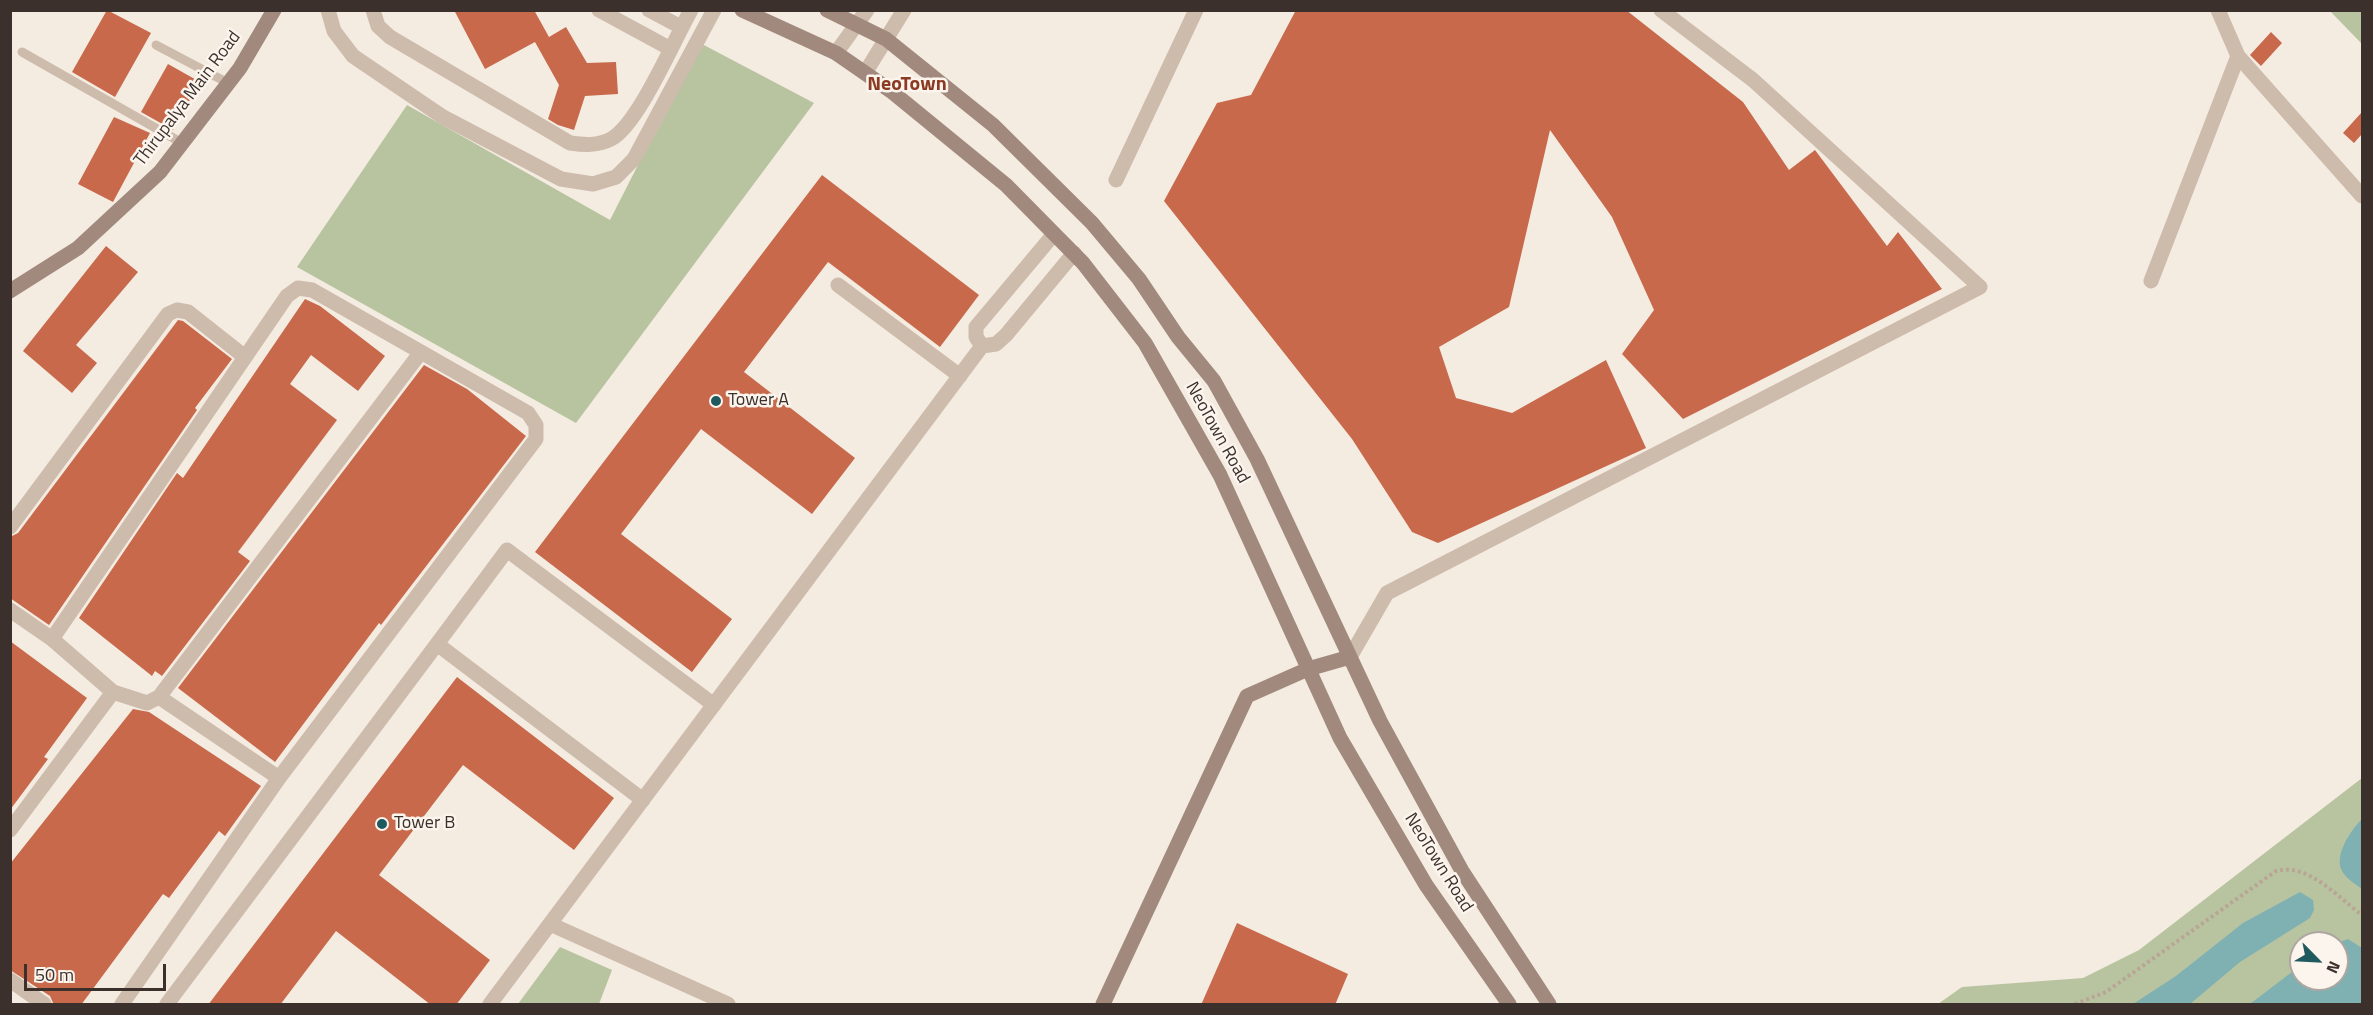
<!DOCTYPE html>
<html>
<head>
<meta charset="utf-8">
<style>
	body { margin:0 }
	#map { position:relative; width:2373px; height:1015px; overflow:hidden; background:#f4ebe1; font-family:"Titillium Web",sans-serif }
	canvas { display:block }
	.frame { position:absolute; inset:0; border:12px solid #3b302b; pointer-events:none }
	.north { position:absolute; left:2289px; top:931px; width:60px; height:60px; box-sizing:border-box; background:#fbf5ee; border:2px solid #aea6a0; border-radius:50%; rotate:114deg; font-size:16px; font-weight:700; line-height:24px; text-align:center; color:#3b302b }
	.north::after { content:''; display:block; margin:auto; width:21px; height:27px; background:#1f5a5e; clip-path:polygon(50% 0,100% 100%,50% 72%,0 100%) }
	.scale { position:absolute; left:24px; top:964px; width:142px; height:27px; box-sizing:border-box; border:3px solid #3b302b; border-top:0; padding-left:8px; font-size:18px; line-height:21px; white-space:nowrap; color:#3b302b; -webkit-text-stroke:4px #fbf5ee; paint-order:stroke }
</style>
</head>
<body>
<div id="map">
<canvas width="2373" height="1015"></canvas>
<div class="frame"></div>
<div class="north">N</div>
<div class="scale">50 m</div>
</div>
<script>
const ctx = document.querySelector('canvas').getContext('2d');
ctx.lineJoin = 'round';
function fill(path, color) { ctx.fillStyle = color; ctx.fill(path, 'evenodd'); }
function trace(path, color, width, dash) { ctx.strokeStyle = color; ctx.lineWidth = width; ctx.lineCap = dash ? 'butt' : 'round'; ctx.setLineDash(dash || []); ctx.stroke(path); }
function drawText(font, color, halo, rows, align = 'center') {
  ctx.font = font + ' "Titillium Web",sans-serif'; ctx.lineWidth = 5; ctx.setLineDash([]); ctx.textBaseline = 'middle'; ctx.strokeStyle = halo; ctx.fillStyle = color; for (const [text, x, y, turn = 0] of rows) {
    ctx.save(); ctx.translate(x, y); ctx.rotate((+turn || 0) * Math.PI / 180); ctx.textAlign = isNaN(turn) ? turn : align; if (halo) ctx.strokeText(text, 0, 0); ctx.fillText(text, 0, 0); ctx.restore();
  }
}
const green = new Path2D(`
	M2330 11H2362V44Z
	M700 43 814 103 576 423 297 267 407 105 610 220Z
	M2362 778V1004H1938L1962 987 2083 978 2139 950ZM2301 943H2337V979H2301Z
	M560 947 612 970 599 1004H518Z`);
const water = new Path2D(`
	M2362 819V889C2357 885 2348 880 2344 874 2331 858 2351 830 2362 819Z
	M2300 892 2313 900 2314 910 2310 918 2240 962 2190 1004H2133L2176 976 2243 923Z
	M2348 939 2362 948V1004H2250L2301 965V979H2337V943Z`);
const building = new Path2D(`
	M107 10 151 33 115 97 72 72Z
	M454 10H534L549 37 566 27 587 63 616 62 618 94 585 96 574 130 558 125 548 119 559 85 535 42 485 69Z
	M1296 10H1626L1743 102 1789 170 1815 150 1887 246 1898 232 1942 289 1683 419 1622 354 1654 310 1612 217 1550 130 1509 307 1439 347 1456 398 1512 413 1606 360 1646 448 1438 543 1412 532 1352 439 1164 201 1217 103 1251 95Z
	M2271 32 2282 43 2261 66 2250 55Z
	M168 64 200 82 173 130 141 112Z
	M2362 112V134L2354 143 2343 133Z
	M114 117 150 133 113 202 78 184Z
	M822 175 979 295 940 347 828 262 744 372 855 458 812 514 701 429 621 534 732 619 692 672 535 552Z
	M106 246 138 272 76 345 97 363 72 393 23 351Z
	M305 299 320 306 385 356 358 391 311 355 290 384 337 420 238 552 250 561 162 676 155 671 152 676 79 618 177 473 183 478Z
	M178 320 183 321 232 359 195 408 197 410 49 625 10 598V537L18 533Z
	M424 365 467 389 526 436 381 625 379 623 275 762 178 688Z
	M10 641 87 698 44 757 48 759 10 810Z
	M457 677 614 798 574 850 463 765 379 875 490 960 456 1005H431L336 931 280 1005H208Z
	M133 709 149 712 261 786 225 836 219 831 169 898 163 894 81 1005H54L50 996 10 970V864Z
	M1237 923 1348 974 1335 1005H1201Z`);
const path = new Path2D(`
	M2075 1004 2106 992 2276 871C2307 862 2339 898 2362 915`);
const lane = new Path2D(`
	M156 45 228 83
	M22 52 182 143`);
const street = new Path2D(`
	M328 10 334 31 353 56 443 117 561 179 593 184 616 177 634 159 714 10
	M373 10 378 26 390 37 570 143C584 145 598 146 611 139 638 125 674 40 691 10
	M599 10 669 48
	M649 10 681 27
	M836 53 867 10
	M2238 56 2362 196
	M865 73 904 10
	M1116 180 1196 10
	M1054 234 976 327V337L982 346 996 344 1006 335 1074 253
	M2151 281 2238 56 2218 10
	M838 285 960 376
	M10 527 168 314 177 310 188 312 245 357
	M10 610 52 639 113 692 147 703 159 697 421 352
	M52 639 287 296 298 288 312 290 528 413 536 425V439L279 778 122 1004
	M437 644 507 550 714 705
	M1350 657 1387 593 1980 287 1753 80 1661 10
	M159 697 279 778
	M10 830 113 692
	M550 924 728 1004
	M10 980 44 1004
	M167 1004 437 644 643 800
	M490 1004 982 346`);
const secondary = new Path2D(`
	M742 10 836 53 891 91 1006 185 1083 263 1145 343 1220 475 1340 738 1426 885 1509 1004
	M827 10 886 39 993 125 1092 223 1139 279 1178 337 1214 381 1257 459 1380 721 1462 871 1549 1004
	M10 291 78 248 160 172 240 68 274 10
	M1103 1004 1247 696 1308 669 1350 657`);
const markers = [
	[716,401,6,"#1f5a5e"],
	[382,824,6,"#1f5a5e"]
];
const streetNames = [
	["Thirupalya Main Road",188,99,-53],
	["NeoTown Road",1217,433,61],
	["NeoTown Road",1438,863,58]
];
const poiNames = [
	["Tower A",728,401],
	["Tower B",394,824]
];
const neighbourhoodNames = [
	["NeoTown",907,85]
];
fill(green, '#b8c4a0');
fill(water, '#7fb0b2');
fill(building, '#c8694b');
trace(path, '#b9a596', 4, [3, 3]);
trace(lane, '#cdbbac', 9);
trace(street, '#cdbbac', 15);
trace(secondary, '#a18a7d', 15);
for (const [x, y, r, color] of markers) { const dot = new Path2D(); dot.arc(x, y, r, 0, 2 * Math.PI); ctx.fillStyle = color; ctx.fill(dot); trace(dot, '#fbf5ee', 2); }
drawText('18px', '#3b302b', '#fbf5ee', streetNames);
drawText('18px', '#3b302b', '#fbf5ee', poiNames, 'left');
drawText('bold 20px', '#8c3b22', '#fbf5ee', neighbourhoodNames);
</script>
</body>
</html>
